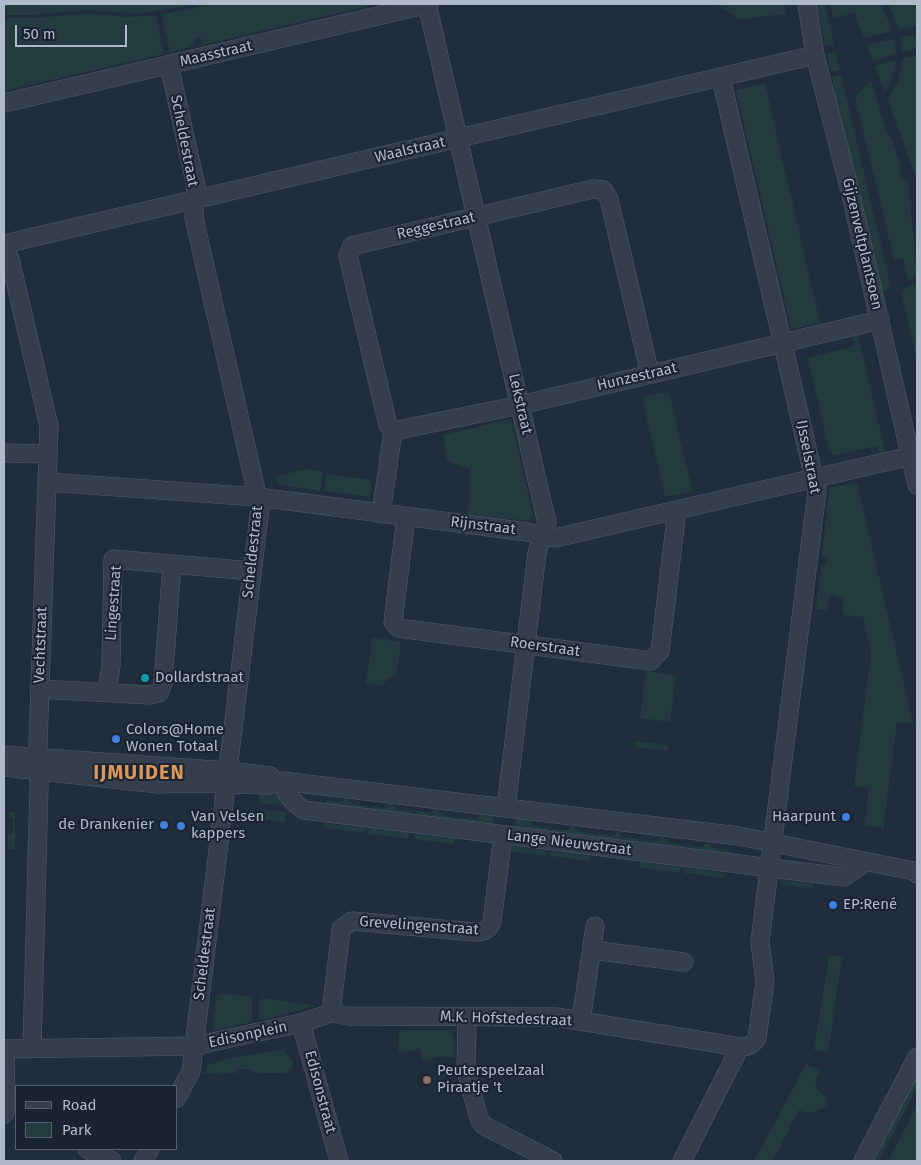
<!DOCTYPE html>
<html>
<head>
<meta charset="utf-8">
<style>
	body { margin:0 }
	#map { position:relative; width:921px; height:1165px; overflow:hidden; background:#212c3d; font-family:"Fira Sans",sans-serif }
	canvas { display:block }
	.frame { position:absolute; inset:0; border:5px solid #b0b9c9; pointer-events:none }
	.legend { position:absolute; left:15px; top:1085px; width:162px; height:65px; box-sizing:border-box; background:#1a2332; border:1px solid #565f6e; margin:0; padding:6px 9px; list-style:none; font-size:15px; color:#b0b9c9 }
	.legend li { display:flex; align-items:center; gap:10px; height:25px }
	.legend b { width:25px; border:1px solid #565f6e }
	.scale { position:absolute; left:15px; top:25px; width:112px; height:22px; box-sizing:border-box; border:2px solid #b0b9c9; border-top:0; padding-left:6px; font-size:15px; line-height:18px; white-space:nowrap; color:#b0b9c9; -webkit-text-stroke:4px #1a2332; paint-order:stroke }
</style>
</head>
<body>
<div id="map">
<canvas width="921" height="1165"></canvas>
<div class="frame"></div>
<ul class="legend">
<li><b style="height:6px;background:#353e4d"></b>Road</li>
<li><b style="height:14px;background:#233a3e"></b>Park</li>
</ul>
<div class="scale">50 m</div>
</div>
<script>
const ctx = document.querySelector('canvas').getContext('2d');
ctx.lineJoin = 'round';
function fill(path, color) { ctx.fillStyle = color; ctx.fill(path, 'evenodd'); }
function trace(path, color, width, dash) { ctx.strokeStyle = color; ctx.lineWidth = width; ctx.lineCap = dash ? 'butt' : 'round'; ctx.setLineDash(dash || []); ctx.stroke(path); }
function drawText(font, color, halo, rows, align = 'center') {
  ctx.font = font + ' "Fira Sans",sans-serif'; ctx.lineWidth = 4; ctx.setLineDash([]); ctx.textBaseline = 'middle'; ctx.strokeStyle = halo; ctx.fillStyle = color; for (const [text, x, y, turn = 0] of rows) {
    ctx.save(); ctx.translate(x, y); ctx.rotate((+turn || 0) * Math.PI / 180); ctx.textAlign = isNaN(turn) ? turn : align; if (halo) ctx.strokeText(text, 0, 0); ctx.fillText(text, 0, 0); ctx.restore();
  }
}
const green = new Path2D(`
	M4 4H200L136 14 87 10 32 15H4Z
	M205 4H377L202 45 200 37 194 39 195 44 191 45V47L170 52 161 14 193 9Z
	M716 4H785L786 14 740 19Z
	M817 4H825L834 45 825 47Z
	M830 4H881L893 31 864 38 855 13 833 18Z
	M888 4H917V25L899 30Z
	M89 13 127 17 156 15 164 54 4 91V18H36Z
	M917 34V48L902 52 901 37Z
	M895 39 896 54 873 61 867 45Z
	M836 52 840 70 831 72 827 55Z
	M917 55V172H914L888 101 897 83 903 58Z
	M896 60 892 78 885 93 875 66Z
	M841 75 891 288 880 292 837 106 832 77Z
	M871 80 888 135 890 134 901 167 899 168 902 179 908 178 917 276 908 280 903 258 894 260 855 97Z
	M765 83 820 323 791 329 736 90Z
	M917 282V362L901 291Z
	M858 334 886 455 880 456 877 446 833 456 831 450 829 451 808 358 854 346 853 336Z
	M669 392 693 492 665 497 642 397Z
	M509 419 512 422 533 514V517L528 521 468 514 470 469 447 461 443 435Z
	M306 469 323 471 320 491 278 484 276 476Z
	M326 474 372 480 370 497 324 491Z
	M857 482 913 723 897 722 883 832 880 827 865 826 869 788 854 786 871 654 863 617 842 615 843 599 830 595 826 611 816 609 821 564H826L827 557 822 556 829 488Z
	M372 638 401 642 397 675 388 678 382 686 366 684Z
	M646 671 676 675 670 722 640 718Z
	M635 741 668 745V751L635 747Z
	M260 790C275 791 279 794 287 806L258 803Z
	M347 797 352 804 369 806 367 814 325 808 326 800 342 802Z
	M391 802 397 809 413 811 412 819 370 814 371 806 387 808Z
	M436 808 442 815 458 817 457 825 415 819 416 811 431 813Z
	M258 809 286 812 285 823 257 819Z
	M9 812H15V849H8V834H12L13 818H9Z
	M482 813 494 814 492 829 460 825V817L476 819Z
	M516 817 529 819 534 826 550 828 549 836 514 832Z
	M324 823 365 828 364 833 324 828Z
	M573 825 579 831 595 834 594 842 551 837 552 829 568 830Z
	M369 828 409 833V839L368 834Z
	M618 831 623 837 639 839V848L596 842 597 834 613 836Z
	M414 834 454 839V844L413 839Z
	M663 836 668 843 684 845 683 853 641 848 642 840 658 841Z
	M707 842 713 848 729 850 728 858 686 853 687 845 702 847Z
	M512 846 546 851 545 856 512 852Z
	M551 851 591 856 590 861 550 856Z
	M640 862 680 867V873L640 868Z
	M685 868 725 873V878L684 873Z
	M781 880 814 884 813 889 781 885Z
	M829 955 842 957 828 1053 814 1050Z
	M220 993 252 997V1022L212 1031 216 997Z
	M262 998 313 1005 315 1006 262 1020 259 1018V1001Z
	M399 1030 451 1031 454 1036V1057H437L423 1061 420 1049 398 1054Z
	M283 1049 294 1064 287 1073H258L254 1072 252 1069H237V1073L204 1074 208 1065 223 1060Z
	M806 1064 820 1070 815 1085 820 1093 826 1096 827 1105C818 1113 810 1114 799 1110L773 1161H754Z
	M917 1073V1088L879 1161H872Z
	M917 1105V1161H888Z`);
const minor = new Path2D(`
	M427 4 547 523 537 553 506 808
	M807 4 815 55 850 191 917 485
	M169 65 196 186 194 218 260 508 191 1071 176 1099
	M4 103 429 4
	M4 244 815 55
	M4 249 10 259 49 426 38 745 39 788 32 1048
	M393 431 520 405 880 320
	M4 453 48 454
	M47 482 258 497 527 532 555 538 911 456
	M381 514 393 431 388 425 349 260 348 255 352 246 593 189 603 190 609 199 650 374
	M406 517 393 622 398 628 651 661 660 651 677 510
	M39 689 149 695 159 693 163 684 172 564
	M107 692 111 666 113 559 252 571
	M4 755 228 771 270 776
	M4 767 158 784 191 783 268 785 282 781 739 836 914 871 917 874
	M282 781C285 794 293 803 304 810L844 877 866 862
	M592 950 684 962
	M331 1013 341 929 352 921 474 932C483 932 488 931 492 922L503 835
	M467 1017 466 1071 479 1118 483 1125 553 1161
	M581 1021 595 926
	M301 1023 339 1161
	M4 1049 194 1046 301 1023 331 1013 349 1016 556 1017 740 1047C749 1047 752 1045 757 1038L765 982 760 942 817 491 721 78
	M4 1114 6 1108 5 1049
	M87 1149 112 1161
	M143 1161 150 1149
	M682 1161 740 1047
	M863 1161 917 1057`);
const markers = [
	[145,678,5,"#0f9aa8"],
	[116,739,5,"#3f7fe0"],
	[846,817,5,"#3f7fe0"],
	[164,825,5,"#3f7fe0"],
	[181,826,5,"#3f7fe0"],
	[833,905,5,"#3f7fe0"],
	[427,1080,5,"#8d6e63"]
];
const streetNames = [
	["Maasstraat",216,54,-13],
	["Scheldestraat",184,141,79],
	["Waalstraat",410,150,-13],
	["Reggestraat",436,226,-13],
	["Gijzenveltplantsoen",862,244,77],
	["Hunzestraat",637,377,-13],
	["Lekstraat",520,404,77],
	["IJsselstraat",808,457,79],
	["Rijnstraat",483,526,7],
	["Scheldestraat",253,552,-84],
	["Lingestraat",114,603,-86],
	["Vechtstraat",41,645,-88],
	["Roerstraat",545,647,8],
	["Lange Nieuwstraat",569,843,7],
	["Grevelingenstraat",419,926,4],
	["Scheldestraat",205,954,-83],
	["M.K. Hofstedestraat",506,1019,2],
	["Edisonplein",248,1035,-12],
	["Edisonstraat",320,1092,75]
];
const poiNames = [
	["Dollardstraat",155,678],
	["Colors@Home",126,730],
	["Wonen Totaal",126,747],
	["Van Velsen",191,817],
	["kappers",191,834],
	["Haarpunt",836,817,"right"],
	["de Drankenier",154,825,"right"],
	["EP:René",843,905],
	["Peuterspeelzaal",437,1071],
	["Piraatje 't",437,1088]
];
const districtNames = [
	["IJMUIDEN",139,773]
];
fill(green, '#233a3e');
trace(minor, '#535c6b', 19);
trace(minor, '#353e4d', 18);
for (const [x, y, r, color] of markers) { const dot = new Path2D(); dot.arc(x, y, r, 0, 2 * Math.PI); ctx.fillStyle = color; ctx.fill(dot); trace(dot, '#1a2332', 2); }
drawText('15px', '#b0b9c9', '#1a2332', streetNames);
drawText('15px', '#b0b9c9', '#1a2332', poiNames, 'left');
ctx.letterSpacing = '1px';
drawText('bold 20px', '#db9759', '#1a2332', districtNames);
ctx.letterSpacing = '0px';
</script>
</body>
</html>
